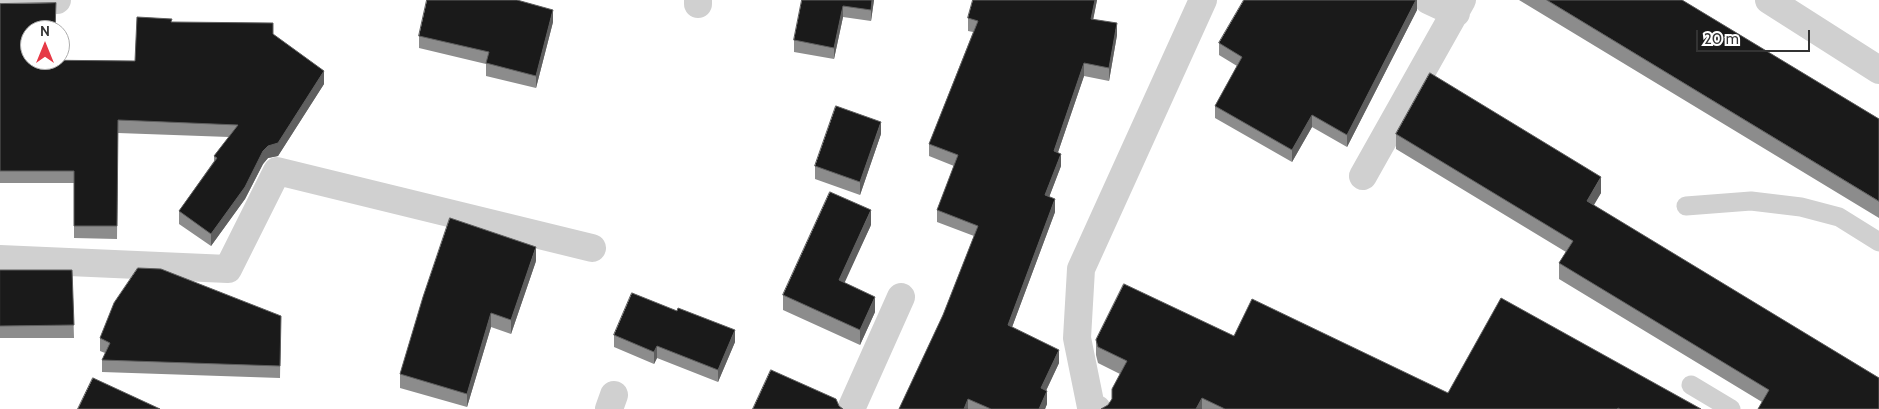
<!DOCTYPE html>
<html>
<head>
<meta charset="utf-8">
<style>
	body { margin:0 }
	#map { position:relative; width:1879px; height:409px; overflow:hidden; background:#fff; font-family:Cabin,sans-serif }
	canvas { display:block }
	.north { position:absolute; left:20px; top:20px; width:50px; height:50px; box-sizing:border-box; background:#fff; border:1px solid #adadad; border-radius:50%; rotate:0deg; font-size:14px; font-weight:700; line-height:20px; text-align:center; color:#333 }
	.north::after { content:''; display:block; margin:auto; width:18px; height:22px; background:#e63946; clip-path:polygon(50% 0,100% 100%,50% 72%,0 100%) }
	.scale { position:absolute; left:1696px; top:30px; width:114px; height:22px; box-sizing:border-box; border:2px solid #333; border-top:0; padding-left:6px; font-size:15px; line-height:18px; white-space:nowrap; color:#333; -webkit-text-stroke:4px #fff; paint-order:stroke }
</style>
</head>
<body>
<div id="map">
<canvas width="1879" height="409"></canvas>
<div class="north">N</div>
<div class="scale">20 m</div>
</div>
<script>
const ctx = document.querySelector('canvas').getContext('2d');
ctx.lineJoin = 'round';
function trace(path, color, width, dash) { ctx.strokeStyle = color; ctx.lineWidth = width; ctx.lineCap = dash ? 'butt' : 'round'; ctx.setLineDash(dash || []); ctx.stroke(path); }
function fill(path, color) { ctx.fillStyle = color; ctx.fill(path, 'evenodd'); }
const lane = new Path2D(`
	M1686 206 1751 201 1801 207 1839 217 1879 242
	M1691 385 1731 409`);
const street = new Path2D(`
	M1428 0 1456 13
	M1769 0 1879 70
	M0 1 57 0
	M698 4V0
	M1363 176 1462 0
	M0 259 228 269 277 171 592 248
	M609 409 614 395
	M851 409 901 297
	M1097 409 1091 407 1077 338 1081 269 1203 0`);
const wall = new Path2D(`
	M802 0H874L871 21 843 17 834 59 794 52V40Z
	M973 0H1097L1093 19 1117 35 1109 81 1084 76 1058 152 1061 166 1049 197 1055 212 1012 327 1059 363 1046 391 1047 404 1045 409H899L943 315 974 236 937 222V210L954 166 929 156V144L973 32 968 31V18Z
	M1417 0V10L1347 147 1312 127 1292 162 1215 118V106L1237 66 1219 55V43Z
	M1519 0H1682L1879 119V218Z
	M0 4 56 16 55 30H30V60L135 61 171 22 273 35 324 84 278 156 268 158 263 164 245 199 211 246 179 224V211L214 161V156L229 137 118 133 117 239 74 238V183H0Z
	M553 22 536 88 486 76V64L419 48V36Z
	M881 134 860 195 815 179V166Z
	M1396 134 1601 193 1593 205 1879 378 1762 402 1559 279V263L1566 252 1396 149Z
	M871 225 844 282 875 312 860 345 783 310V295Z
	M536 261 511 334 491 327 467 407 400 388V374Z
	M0 270H72L74 338H0Z
	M281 316 280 378 102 372V360L105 353 100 351V338Z
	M614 335 735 342 718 382 657 358 654 364 614 347Z
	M1234 336 1448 393 1701 409H1101L1108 405 1112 399 1120 374 1098 363 1096 355V340Z`);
const shadedWall = new Path2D(`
	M872 0H874L871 21V10Z
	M1095 0H1097L1091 31V19Z
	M1416 0H1417V10L1347 147V135Z
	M843 6V17L834 59V48Z
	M553 10V22L536 88V76Z
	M1117 23V35L1109 81V68Z
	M1084 63V76L1054 164V151Z
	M324 71V84L278 156 268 158 263 164 245 199 211 246V234L263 151Z
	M1312 115V127L1292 162V150Z
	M881 122V134L860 195V182Z
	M1061 154V166L1045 208V195Z
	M1601 177V193L1587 217V201Z
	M1055 199V212L1008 338V325Z
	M871 210V225L839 295V280Z
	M536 247V261L511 334V320Z
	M875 297V312L860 345V330Z
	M491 313V327L467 407V394Z
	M735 330V342L718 382V370Z
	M657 346V358L654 364V352Z
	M1059 350V363L1041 401V388Z
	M1047 391V404L1045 409H1039Z
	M1202 398V409H1196Z
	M968 399V409H964Z`);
const building = new Path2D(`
	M427 0H517L553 10 536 76 486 63 489 52 419 36Z
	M802 0H872L871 10 843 6 834 48 794 40Z
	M973 0H1095L1091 19 1117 23 1109 68 1084 63 1054 151 1061 154 1045 195 1055 199 1008 325 1059 350 1041 388 1047 391 1039 409H991L968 399 964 409H899L943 315 978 226 937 210 958 155 929 144 978 21 968 18Z
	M1244 0H1416L1347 135 1312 115 1292 150 1215 106 1242 57 1219 43Z
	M1547 0H1682L1879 119V201Z
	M56 3 55 30H30V60L135 61 137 17 172 19 171 22 273 23V34L324 71 278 143 268 146 263 151 245 187 211 234 179 211 217 158 214 156 238 125 118 120 117 226H74V171H0V4Z
	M1430 73 1601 177 1587 201 1879 378V409H1758L1769 390 1559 263 1573 241 1396 134Z
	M836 106 881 122 860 182 815 166Z
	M830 192 871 210 839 280 875 297 860 330 783 295Z
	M450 218 536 247 511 320 491 313 467 394 400 374 423 297Z
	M138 268 161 269 281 316 280 366 102 360 110 343 100 338 114 303Z
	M0 270H72L74 325 0 326Z
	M1124 284 1234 336 1252 299 1448 393 1501 298 1701 409H1620L1618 408 1617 409H1225L1202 398 1196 409H1101L1108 405 1112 399V389L1127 361 1098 347 1096 340Z
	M632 293 677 311 678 308 735 330 718 370 657 346 654 352 614 335Z
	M771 370 836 399 839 406 843 409H753Z
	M93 378 160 409H78Z`);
trace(lane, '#d0d0d0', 19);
trace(street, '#d0d0d0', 28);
fill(wall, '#8c8c8c');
fill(shadedWall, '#5f5f5f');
fill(building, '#1a1a1a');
trace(building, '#5f5f5f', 1);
</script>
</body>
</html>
